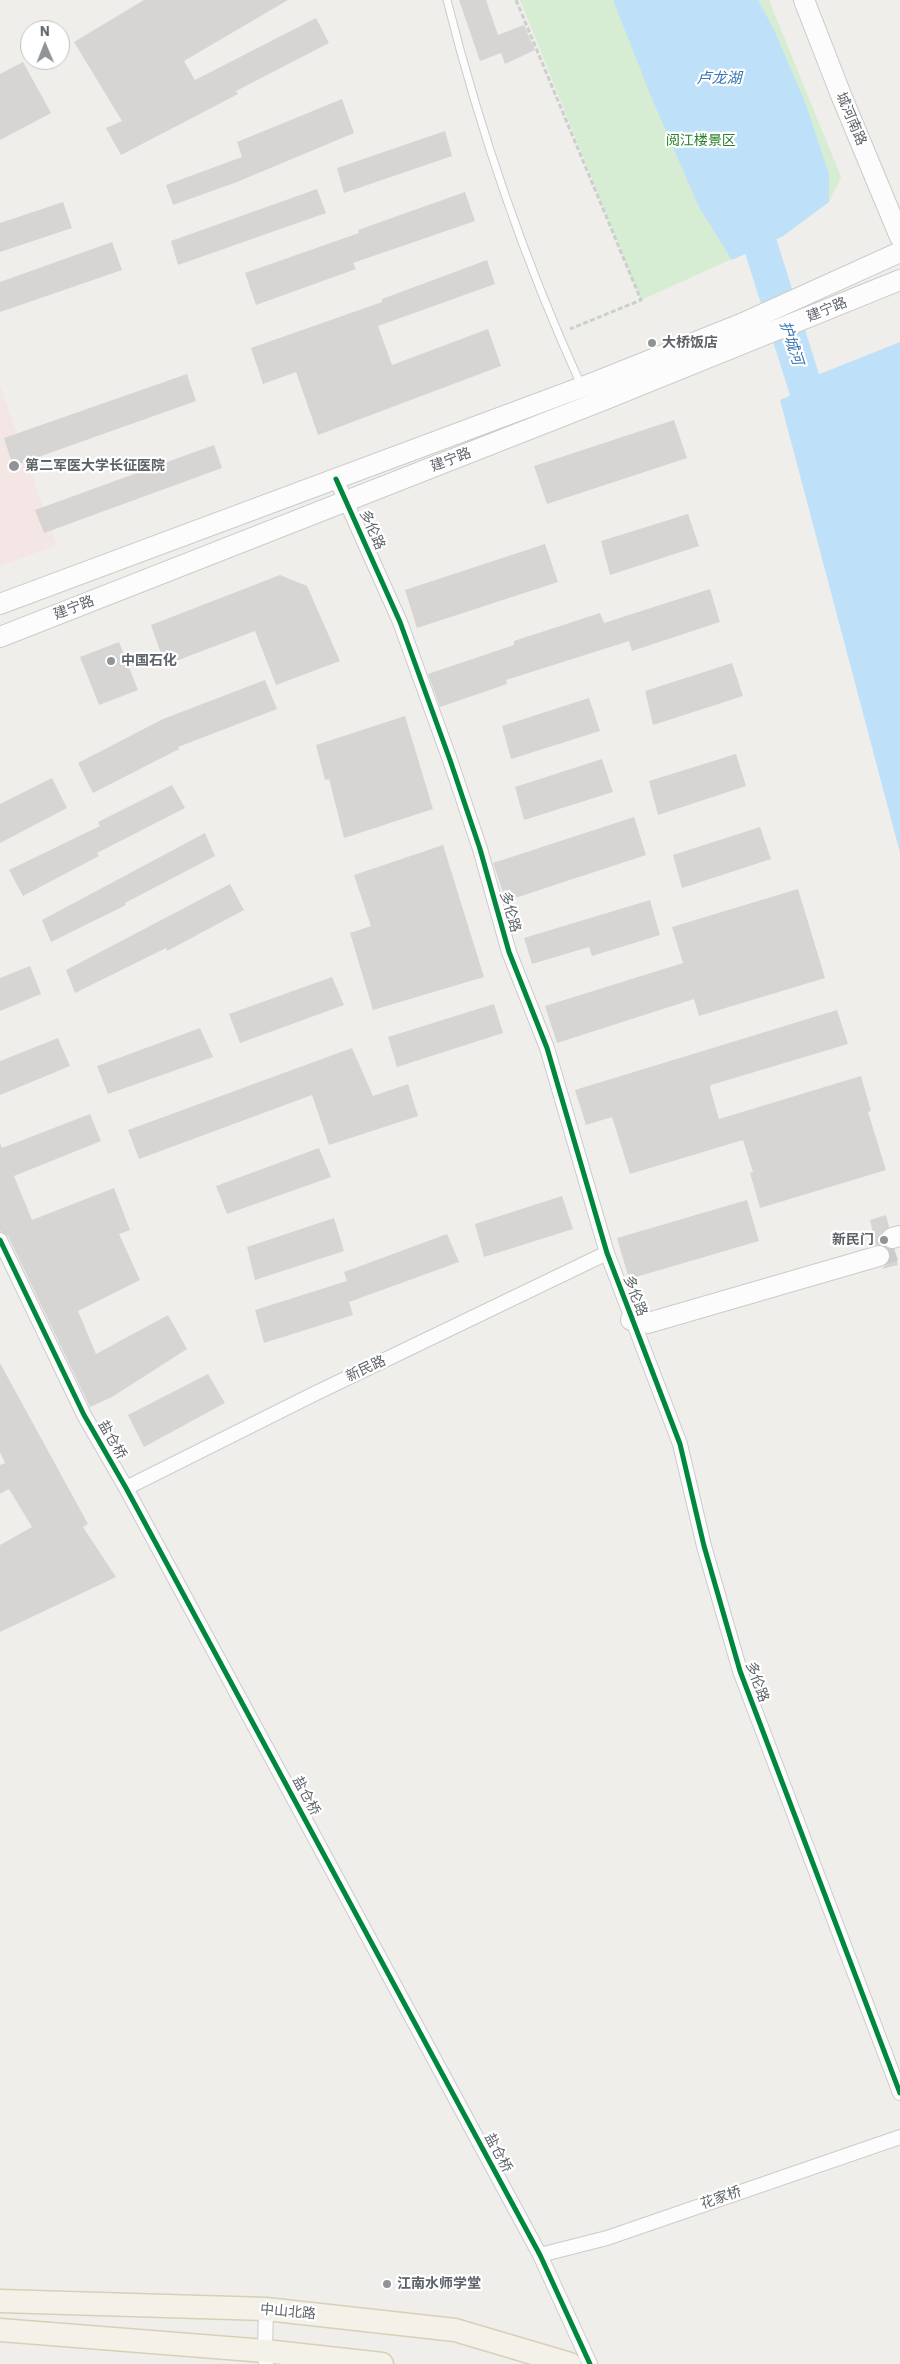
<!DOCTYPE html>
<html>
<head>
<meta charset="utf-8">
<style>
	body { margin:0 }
	#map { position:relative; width:900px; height:2364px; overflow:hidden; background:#efeeea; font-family:"IBM Plex Sans",sans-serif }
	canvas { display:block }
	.north { position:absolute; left:20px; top:20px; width:50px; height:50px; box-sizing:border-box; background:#fff; border:1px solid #bfc1c3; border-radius:50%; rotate:359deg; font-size:14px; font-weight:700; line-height:20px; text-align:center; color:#5e6369 }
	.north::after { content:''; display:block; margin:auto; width:18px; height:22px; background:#919496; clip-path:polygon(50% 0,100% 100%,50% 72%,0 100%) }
</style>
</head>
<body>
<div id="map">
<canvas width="900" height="2364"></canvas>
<div class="north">N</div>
</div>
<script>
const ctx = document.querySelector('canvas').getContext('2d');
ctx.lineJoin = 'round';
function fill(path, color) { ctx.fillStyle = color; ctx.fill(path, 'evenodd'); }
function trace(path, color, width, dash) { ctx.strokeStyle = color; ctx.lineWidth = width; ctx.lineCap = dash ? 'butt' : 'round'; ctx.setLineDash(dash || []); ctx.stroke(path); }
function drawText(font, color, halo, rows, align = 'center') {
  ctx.font = font + ' "IBM Plex Sans","Noto Sans SC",sans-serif'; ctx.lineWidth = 4.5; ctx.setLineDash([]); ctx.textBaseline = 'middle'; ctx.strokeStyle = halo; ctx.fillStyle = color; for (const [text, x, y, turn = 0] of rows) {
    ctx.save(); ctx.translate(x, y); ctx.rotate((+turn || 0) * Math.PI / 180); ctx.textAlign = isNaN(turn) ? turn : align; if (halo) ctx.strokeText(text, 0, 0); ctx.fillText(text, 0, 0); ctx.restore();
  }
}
const medical = new Path2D(`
	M0 386 57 545 0 566Z`);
const green = new Path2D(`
	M520 0H769L841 177 829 202 783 236 641 300Z`);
const water = new Path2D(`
	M613 0H758L774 30 805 102 829 174V202L783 236 732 260 699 207 652 99Z
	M900 342V853L780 400 800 391 797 383Z`);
const river = new Path2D(`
	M747 203 817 424`);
const building = new Path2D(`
	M144 0H288L184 61 195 80 316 18 329 43 236 91 238 94 121 155 106 128 122 121 74 42Z
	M459 0H486L498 35 524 25 535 50 505 64 501 53 480 61Z
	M23 62 51 113 0 140V74Z
	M342 99 354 133 237 182 173 205 166 185 242 157 237 142Z
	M445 131 452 156 344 193 337 168Z
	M317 189 326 213 178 265 171 241Z
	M465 192 475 221 353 263 356 269 256 305 245 273 359 233 358 230Z
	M63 202 72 228 0 252V223Z
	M112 242 122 270 0 312V282Z
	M487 260 495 284 378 326 392 365 488 329 501 366 318 435 296 372 263 384 251 348 382 302V299Z
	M187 374 196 401 13 466 4 438Z
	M674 420 687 458 547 504 534 466Z
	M214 445 222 468 44 533 35 510Z
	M688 514 699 546 610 575 601 541Z
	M545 544 558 582 417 628 405 590Z
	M280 575 307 586 340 661 276 685 255 631 165 665 151 625Z
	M710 589 720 622 632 651 629 641 506 680 507 684 440 707 428 674 514 645V641L600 613 604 623Z
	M119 642 138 690 99 705 80 657Z
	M732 663 743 696 653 725 645 691Z
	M265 680 277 709 178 747 179 749 93 793 78 763 163 719Z
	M589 698 600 731 511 759 502 726Z
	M405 716 433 809 344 838 329 779 325 780 316 745Z
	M736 754 746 786 658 815 649 781Z
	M602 759 613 792 524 820 515 787Z
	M52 778 67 808 0 843V804Z
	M172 785 185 808 97 853 99 856 23 896 9 870 100 826 98 822Z
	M634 817 646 855 506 901 493 863Z
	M760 827 771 859 682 888 673 855Z
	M205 833 215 856 125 903 126 905 51 942 42 920Z
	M443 845 484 977 373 1010 350 933 371 926 354 875Z
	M230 884 244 910 167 951 166 948 75 993 66 970Z
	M798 889 825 978 699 1016 694 999 557 1043 545 1006 683 963 672 927Z
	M650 900 660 935 592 956 589 947 532 964 524 938Z
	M30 966 41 994 0 1011V978Z
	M332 977 344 1005 240 1043 229 1014Z
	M494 1004 503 1033 397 1067 388 1037Z
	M837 1010 848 1044 711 1085 710 1088 719 1119 861 1076 871 1111 868 1112 886 1170 760 1208 750 1173 753 1172 743 1140 630 1174 612 1117 586 1125 575 1090Z
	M200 1028 213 1057 108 1094 97 1066Z
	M58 1038 70 1066 0 1095V1061Z
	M352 1048 373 1096 408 1084 418 1116 329 1145 312 1095 139 1159 128 1130Z
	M90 1114 101 1141 14 1176 32 1220 114 1188 130 1230 119 1234 140 1280 78 1311 96 1354 168 1315 187 1349 112 1397 90 1407 8 1236 0 1231V1143L2 1148Z
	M319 1148 331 1177 227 1214 216 1186Z
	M562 1196 573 1229 484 1257 475 1224Z
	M747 1200 759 1241 629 1279 617 1238Z
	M886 1215 889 1227 881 1234 883 1245H876L870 1220Z
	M334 1218 344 1251 255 1280 247 1247Z
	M447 1234 459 1262 349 1302 353 1315 264 1343 255 1310 347 1281 344 1272Z
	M888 1249 894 1250 898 1265 882 1269 890 1259Z
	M0 1363 88 1524 83 1527 116 1577 0 1632V1545L32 1527 9 1489 0 1494V1465L5 1463 0 1452Z
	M208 1374 225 1403 144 1447 128 1415Z`);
const secondaryTunnel = new Path2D(`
	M879 1256 895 1251`);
const path = new Path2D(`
	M516 0 641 300 570 329`);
const lane = new Path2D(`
	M447 0C480 131 525 262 581 385`);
const street = new Path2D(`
	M336 479 400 622 450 760 480 849 509 952 547 1048 607 1253 680 1444 704 1546 740 1671 900 2093
	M0 1240 84 1415 126 1488 540 2255 590 2364
	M126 1488 314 1394 607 1253
	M540 2255 607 2238 900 2137
	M266 2309 265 2351 266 2364`);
const secondary = new Path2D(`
	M804 0 841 95 900 237
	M0 604 598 381 741 324 900 252
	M0 637 601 401 900 280
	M892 1238 900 1236
	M631 1320 648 1323 879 1256`);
const primary = new Path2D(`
	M0 2301 266 2309 455 2330 570 2364
	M0 2330 265 2351 382 2364`);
const cycleway = new Path2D(`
	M336 479 400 622 450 760 480 849 509 952 547 1048 607 1253 680 1444 704 1546 740 1671 900 2093
	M0 1240 84 1415 126 1488 540 2255 590 2364`);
const markers = [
	[652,343,5,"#919496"],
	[14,466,6,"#919496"],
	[111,661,5,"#919496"],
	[884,1240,5,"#919496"],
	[387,2284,5,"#919496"]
];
const streetNames = [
	["城河南路",851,119,67],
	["建宁路",827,310,-22],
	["建宁路",451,460,-21],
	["多伦路",372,530,66],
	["建宁路",74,608,-21],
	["多伦路",510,912,74],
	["多伦路",635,1296,69],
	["新民路",366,1369,-25],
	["盐仓桥",112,1440,60],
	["多伦路",757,1682,70],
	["盐仓桥",306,1796,62],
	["盐仓桥",498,2153,62],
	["花家桥",721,2198,-19],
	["中山北路",288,2312,5]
];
const parkNames = [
	["阅江楼景区",701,141]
];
const poiNames = [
	["大桥饭店",662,343],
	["第二军医大学长征医院",25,466],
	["中国石化",121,661],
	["新民门",874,1240,"right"],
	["江南水师学堂",397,2284]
];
const waterNames = [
	["卢龙湖",719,79],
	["护城河",791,343,72]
];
fill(medical, '#f4e6e4');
fill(green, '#d6ecd3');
fill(water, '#bee1f9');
trace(river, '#bee1f9', 34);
fill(building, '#d6d5d3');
trace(secondaryTunnel, '#cbcbca', 20, [20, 10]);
trace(lane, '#cbcbcb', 9);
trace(street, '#cbcbcb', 16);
trace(secondary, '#cbcbcc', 22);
trace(primary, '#d9cfb5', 25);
trace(path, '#cad0cc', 3, [5, 2.5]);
trace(lane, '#fdfcfc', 7);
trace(street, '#fdfcfc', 14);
trace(secondary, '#fdfcfc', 20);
trace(primary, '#f4f1e9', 22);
trace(cycleway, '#00873e', 5);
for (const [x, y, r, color] of markers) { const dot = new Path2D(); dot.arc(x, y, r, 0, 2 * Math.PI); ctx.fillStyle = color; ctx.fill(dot); trace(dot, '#fff', 2); }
drawText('14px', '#5e6369', '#fff', streetNames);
drawText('14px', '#2b812e', '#fff', parkNames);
drawText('bold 14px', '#5e6369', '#fff', poiNames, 'left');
drawText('italic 15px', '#3777b3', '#fff', waterNames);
</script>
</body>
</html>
